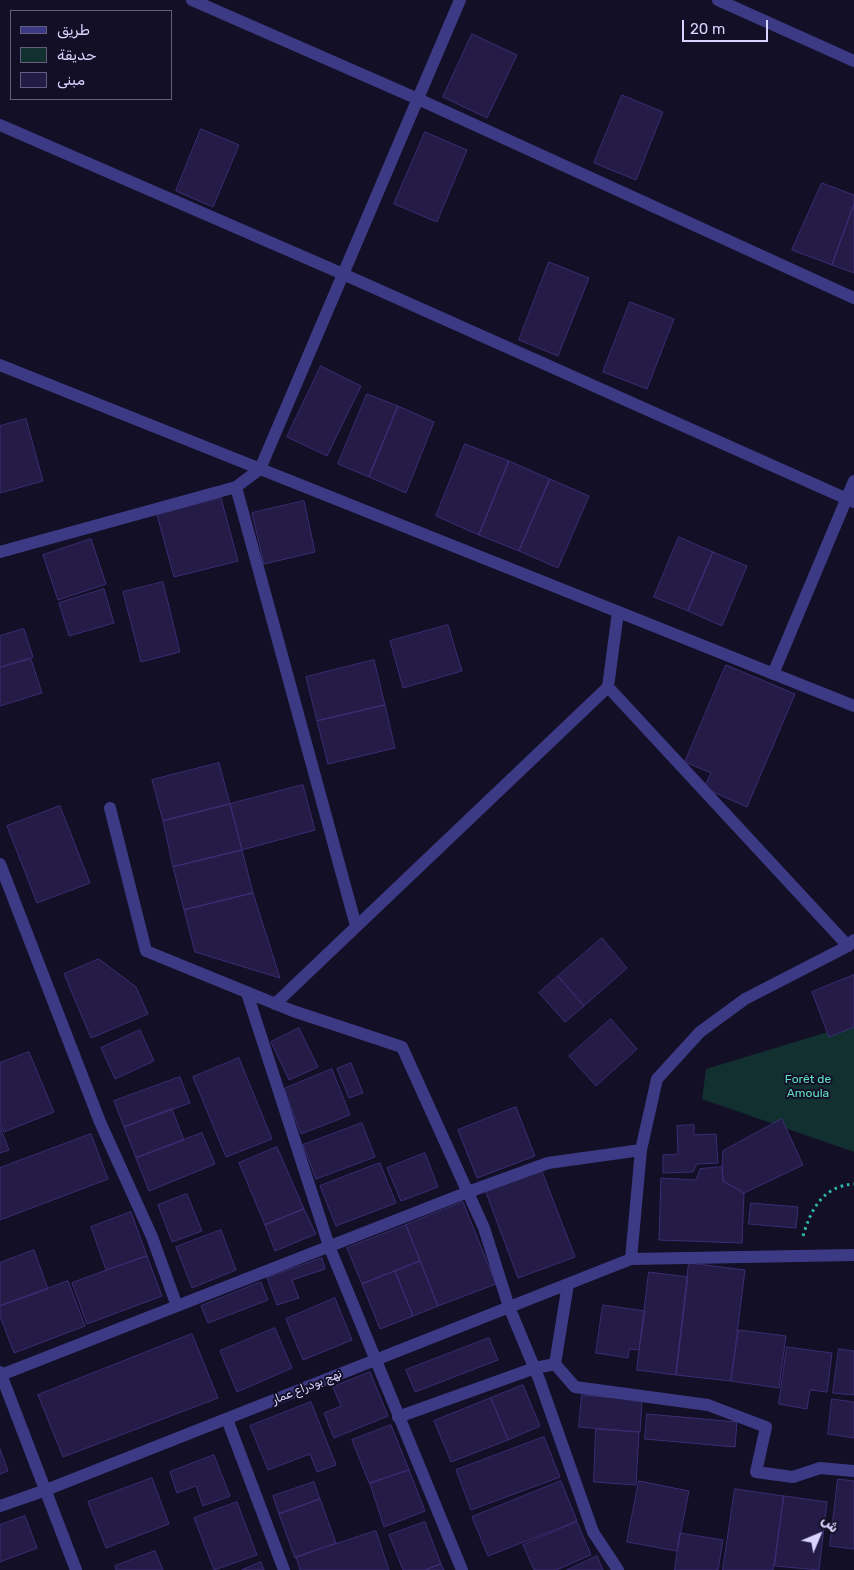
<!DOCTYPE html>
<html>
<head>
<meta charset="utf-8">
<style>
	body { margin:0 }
	#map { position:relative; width:854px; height:1570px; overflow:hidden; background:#130f26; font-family:Rubik,"Noto Sans Arabic",sans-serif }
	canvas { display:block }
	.legend { position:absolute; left:10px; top:10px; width:162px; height:90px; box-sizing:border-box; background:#130f26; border:1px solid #625e7d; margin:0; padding:6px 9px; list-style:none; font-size:15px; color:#d9d4ff }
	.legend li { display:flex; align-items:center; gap:10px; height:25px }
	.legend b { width:25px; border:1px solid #625e7d }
	.north { position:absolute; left:794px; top:1510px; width:50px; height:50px; -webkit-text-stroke:4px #130f26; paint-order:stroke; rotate:45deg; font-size:14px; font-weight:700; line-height:20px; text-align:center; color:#d9d4ff }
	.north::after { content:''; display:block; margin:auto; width:18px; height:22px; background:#d9d4ff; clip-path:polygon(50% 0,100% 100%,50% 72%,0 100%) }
	.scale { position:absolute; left:682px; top:20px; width:86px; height:22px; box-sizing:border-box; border:2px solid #d9d4ff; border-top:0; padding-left:6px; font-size:15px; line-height:18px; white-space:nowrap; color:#d9d4ff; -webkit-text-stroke:4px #130f26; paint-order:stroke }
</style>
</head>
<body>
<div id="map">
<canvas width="854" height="1570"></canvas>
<ul class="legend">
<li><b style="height:6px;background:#3d3a85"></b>طريق</li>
<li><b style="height:14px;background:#12302f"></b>حديقة</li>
<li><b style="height:14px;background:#241b47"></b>مبنى</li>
</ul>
<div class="north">ش</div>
<div class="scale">20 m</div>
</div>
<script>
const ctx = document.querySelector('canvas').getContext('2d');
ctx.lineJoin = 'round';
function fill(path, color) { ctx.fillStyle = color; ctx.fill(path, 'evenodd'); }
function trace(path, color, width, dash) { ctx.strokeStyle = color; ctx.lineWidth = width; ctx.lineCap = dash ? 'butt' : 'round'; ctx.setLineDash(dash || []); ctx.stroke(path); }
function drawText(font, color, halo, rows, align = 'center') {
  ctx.font = font + ' Rubik,"Noto Sans Arabic",sans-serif'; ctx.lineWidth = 4; ctx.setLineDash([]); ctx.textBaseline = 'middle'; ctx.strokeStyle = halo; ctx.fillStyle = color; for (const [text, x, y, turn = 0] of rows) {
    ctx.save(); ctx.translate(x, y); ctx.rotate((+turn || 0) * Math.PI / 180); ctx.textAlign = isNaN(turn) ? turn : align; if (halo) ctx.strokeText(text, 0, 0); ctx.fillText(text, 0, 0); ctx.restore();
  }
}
const green = new Path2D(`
	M854 1024V1152L702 1099 706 1069Z`);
const building = new Path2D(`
	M472 34 517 55 487 118 443 97Z
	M622 95 663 112 636 180 594 163Z
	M201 129 239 145 213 207 176 191Z
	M425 132 467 150 437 222 394 204Z
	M822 183 854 195V204L832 265 792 250Z
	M854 204V273L832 265Z
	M549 262 589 278 558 356 519 340Z
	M630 302 674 319 647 389 603 372Z
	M321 366 361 386 327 456 287 437Z
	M367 394 398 406 369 477 338 464Z
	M398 406 434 422 406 493 369 477Z
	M26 419 43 481 0 493V426Z
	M465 444 509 461 479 535 436 516Z
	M509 461 550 479 519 551 479 535Z
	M550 479 589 496 558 568 519 551Z
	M221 498 238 561 174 577 157 515Z
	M304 501 315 552 264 564 252 513Z
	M679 537 713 552 688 611 654 597Z
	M91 539 106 584 58 600 43 555Z
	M713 552 747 566 722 626 688 611Z
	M163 582 180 652 141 662 123 592Z
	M104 589 114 623 69 636 59 603Z
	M448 625 462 671 403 688 390 641Z
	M24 629 33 657 0 667V636Z
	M31 659 42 693 0 706V668Z
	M374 660 385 705 317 721 306 677Z
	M726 665 795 694 747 807 704 788 711 773 685 762Z
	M385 705 395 748 328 764 317 721Z
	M219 763 230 804 163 821 152 780Z
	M303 785 315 830 242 850 230 804Z
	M230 804 242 850 173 867 163 821Z
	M60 806 90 883 37 903 7 826Z
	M242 850 253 893 184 910 173 867Z
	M253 893 280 978 195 952 184 910Z
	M602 938 627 968 584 1006 558 976Z
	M99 959 136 987 148 1014 91 1038 64 974Z
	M854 975V1027L829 1037 812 992Z
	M558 976 584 1006 565 1022 539 993Z
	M611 1019 637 1049 596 1086 569 1056Z
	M299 1028 318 1067 289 1080 271 1042Z
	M140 1030 154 1061 115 1079 101 1048Z
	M29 1052 54 1112 4 1132 0 1123V1063Z
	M239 1058 272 1139 226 1157 193 1077Z
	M351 1063 363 1093 349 1098 337 1069Z
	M332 1069 350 1115 301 1134 284 1089Z
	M180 1077 190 1103 124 1127 114 1101Z
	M516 1107 535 1156 477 1178 458 1130Z
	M172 1109 184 1140 136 1158 124 1127Z
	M782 1119 803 1165 744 1193 723 1181 722 1167 723 1151Z
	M362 1123 375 1157 316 1179 303 1145Z
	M694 1125V1135L716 1134 718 1163 697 1164 693 1172 663 1173V1155L678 1154 677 1126Z
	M0 1127 9 1150 0 1153Z
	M202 1133 215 1164 149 1191 136 1158Z
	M91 1134 108 1179 0 1220V1168Z
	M277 1147 304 1209 265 1225 239 1163Z
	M425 1153 438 1187 401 1201 387 1168Z
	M380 1163 396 1203 336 1226 320 1186Z
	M540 1166 575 1257 518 1278 484 1187Z
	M722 1167 723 1181 744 1193 742 1243 659 1240 661 1178 696 1180 700 1169Z
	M187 1194 202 1231 172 1242 158 1205Z
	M463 1202 496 1284 438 1306 406 1225Z
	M751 1203 798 1207 796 1228 749 1224Z
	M304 1209 316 1234 275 1251 265 1225Z
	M131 1212 147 1256 106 1270 91 1227Z
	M406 1225 420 1261 362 1284 347 1248Z
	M221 1230 236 1270 192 1288 176 1247Z
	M34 1250 48 1289 0 1306V1263Z
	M147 1256 162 1296 87 1324 72 1283Z
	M322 1258 325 1269 292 1280 299 1298 277 1305 267 1278Z
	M420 1261 438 1306 413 1316 395 1271Z
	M689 1263 745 1270 731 1381 676 1375Z
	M395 1271 413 1316 380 1329 362 1284Z
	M649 1272 688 1277 676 1375 637 1370Z
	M68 1281 85 1326 14 1353 0 1316V1306Z
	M261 1282 268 1300 208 1323 201 1306Z
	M335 1298 352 1340 303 1360 286 1319Z
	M603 1305 645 1311 639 1350 629 1349 628 1358 596 1353Z
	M275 1328 292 1368 237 1392 220 1351Z
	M739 1330 786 1336 779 1388 731 1381Z
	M192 1334 218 1398 63 1457 38 1395Z
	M489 1338 498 1360 415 1392 406 1370Z
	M787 1347 832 1353 827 1392 810 1390 807 1409 779 1404Z
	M839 1349 854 1351V1395L833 1393Z
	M370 1372 388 1416 334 1438 324 1413 341 1406 333 1387Z
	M523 1385 540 1426 508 1440 491 1398Z
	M582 1395 642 1400 640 1432 579 1427Z
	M491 1398 508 1440 451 1462 434 1421Z
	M832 1399 854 1402V1438L828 1434Z
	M311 1402 336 1465 317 1472 310 1454 268 1470 250 1426Z
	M647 1414 737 1422 735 1447 645 1439Z
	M391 1425 409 1470 369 1483 352 1440Z
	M596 1429 639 1432 636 1485 594 1482Z
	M544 1437 560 1477 471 1510 456 1470Z
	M0 1449 8 1471 0 1474Z
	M214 1455 230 1496 203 1506 196 1486 177 1493 170 1472Z
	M409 1470 425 1511 384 1527 370 1484Z
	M152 1478 169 1524 106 1548 88 1502Z
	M838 1479 854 1481V1549L830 1546Z
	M561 1481 577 1521 488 1556 472 1517Z
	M639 1481 689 1491 677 1551 627 1542Z
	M314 1482 320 1499 279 1514 273 1496Z
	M735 1489 784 1496 773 1570H723Z
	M784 1496 827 1502 819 1570 775 1566Z
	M320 1499 336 1543 295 1558 279 1514Z
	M237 1502 257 1555 214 1570 194 1518Z
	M25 1516 37 1548 0 1562V1525Z
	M425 1522 441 1564 425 1570H403L389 1535Z
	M577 1522 591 1555 556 1570H534L523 1545Z
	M376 1531 389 1570H300L296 1557Z
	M680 1533 723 1540 718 1570H675Z
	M155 1551 163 1570H116L115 1566Z
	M597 1556 603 1570H567Z
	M261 1562 264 1570H242Z
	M441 1564 444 1570H425Z`);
const path = new Path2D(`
	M803 1236C811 1209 823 1186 854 1184`);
const street = new Path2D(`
	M192 0 418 99 854 298
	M718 0 854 61
	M0 125 343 274 854 502
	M0 365 854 706
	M236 487 260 469 460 0
	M0 552 236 487 356 926
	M773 674 854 481
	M608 687 848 946
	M110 808 146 951 293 1011 402 1047 484 1228 509 1307 539 1379 593 1532 618 1570
	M0 864 100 1122 152 1237 177 1306 1 1375
	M247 993 329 1246 462 1570
	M275 1004 608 687 618 612
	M631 1259 641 1150 657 1079 700 1032 745 999 848 946 854 940
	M177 1306 468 1192 548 1163 641 1150
	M555 1364 575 1387 708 1405 766 1427 756 1472 793 1477 820 1468 854 1471
	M555 1364 568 1284
	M0 1372 76 1570
	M398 1417 535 1368 555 1364
	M227 1419 284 1570
	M0 1506 46 1490 631 1259 854 1255`);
const parkNames = [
	["Forêt de",808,1080],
	["Amoula",808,1094]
];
const streetNames = [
	["نهج بودراع عمار",307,1387,-22]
];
fill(green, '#12302f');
fill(building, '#241b47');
trace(building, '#3b2d73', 1);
trace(path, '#2fb8b0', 3, [2.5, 4]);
trace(street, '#3d3a85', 12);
drawText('12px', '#5fe0c0', '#130f26', parkNames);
drawText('12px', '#d9d4ff', '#130f26', streetNames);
</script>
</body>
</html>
